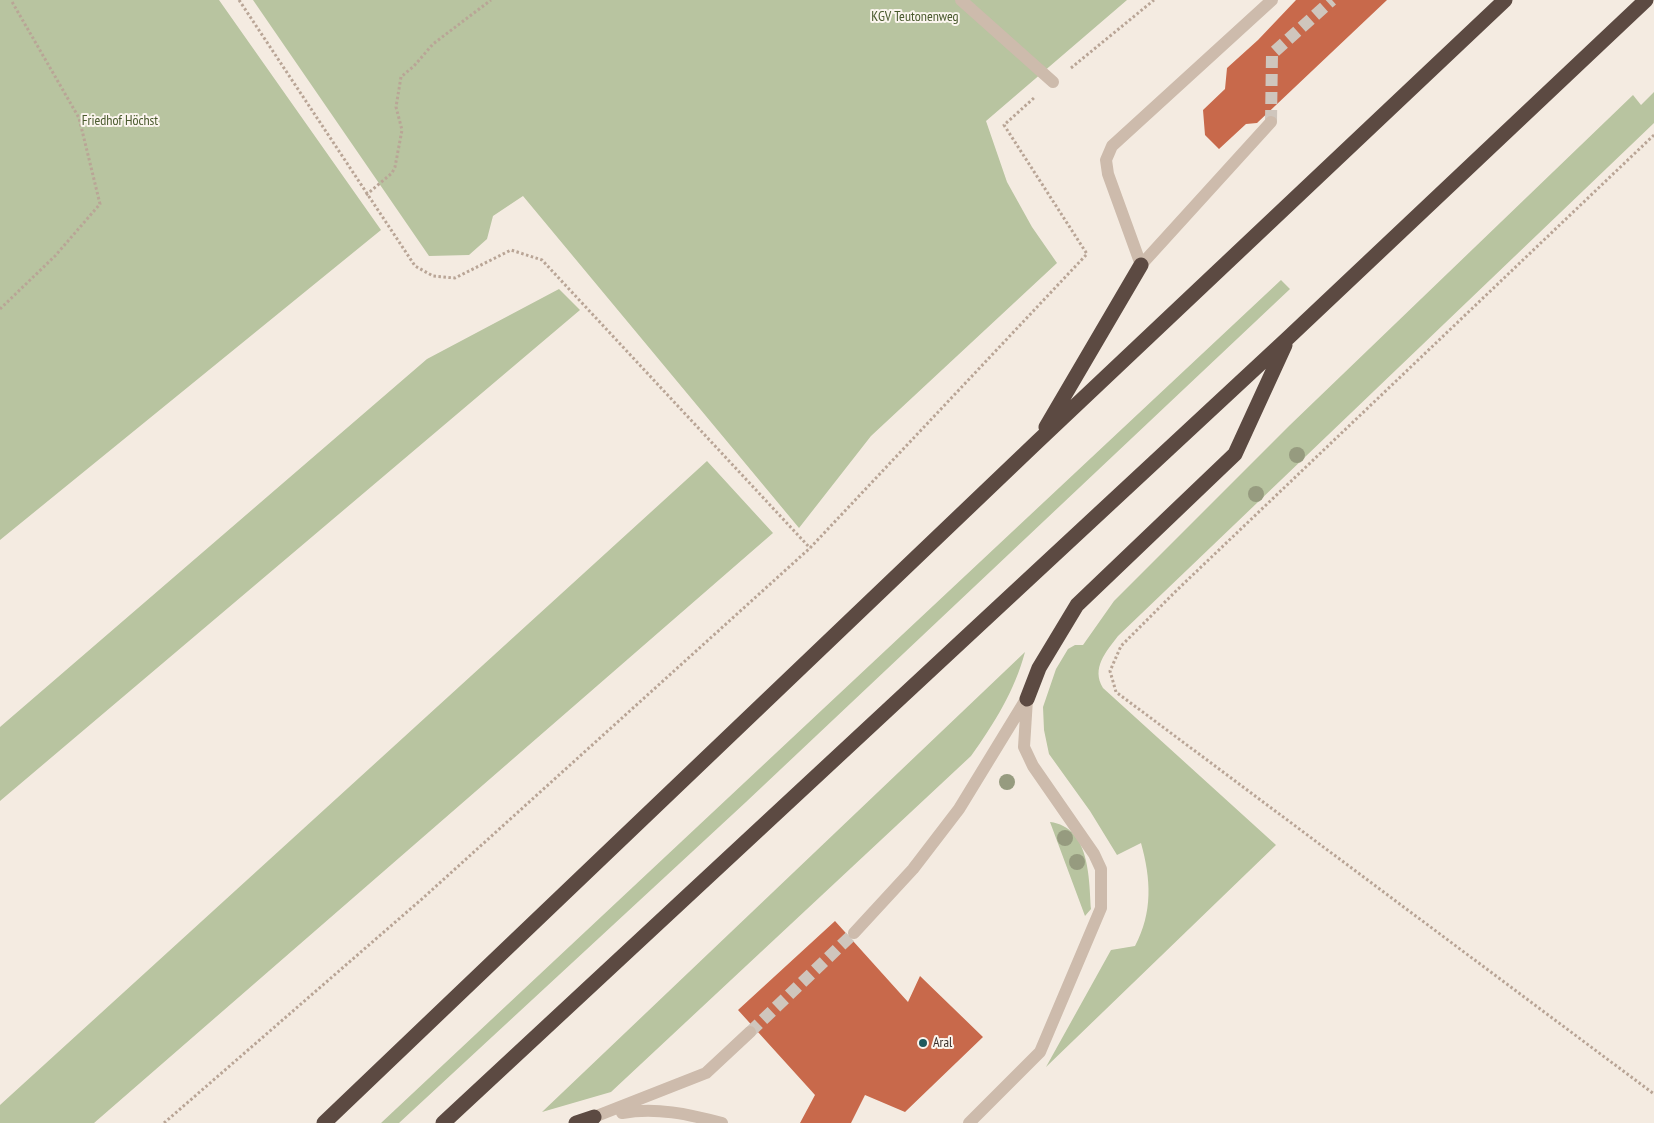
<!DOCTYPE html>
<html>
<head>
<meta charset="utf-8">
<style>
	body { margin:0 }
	canvas { display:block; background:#f4ebe1 }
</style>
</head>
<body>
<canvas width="1654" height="1123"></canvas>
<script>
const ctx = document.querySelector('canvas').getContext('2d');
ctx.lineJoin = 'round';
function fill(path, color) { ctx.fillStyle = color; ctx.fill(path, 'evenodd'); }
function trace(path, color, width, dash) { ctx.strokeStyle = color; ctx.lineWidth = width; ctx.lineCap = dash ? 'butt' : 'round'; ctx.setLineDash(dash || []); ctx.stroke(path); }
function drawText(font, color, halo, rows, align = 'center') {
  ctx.font = font + ' "PT Sans Narrow",sans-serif'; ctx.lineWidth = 4; ctx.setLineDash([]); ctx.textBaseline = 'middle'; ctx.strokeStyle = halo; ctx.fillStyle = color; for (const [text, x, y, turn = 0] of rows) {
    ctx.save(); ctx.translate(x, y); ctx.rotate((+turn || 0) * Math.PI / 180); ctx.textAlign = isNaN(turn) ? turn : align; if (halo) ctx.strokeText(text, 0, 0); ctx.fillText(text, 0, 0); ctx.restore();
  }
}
const green = new Path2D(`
	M0 0H219L381 230 0 540Z
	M253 0H1127L986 121 1007 182 1032 227 1057 263 871 436 799 528 523 196 493 216 487 239 469 255 429 256Z
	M1654 92V123L1118 636C1106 652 1091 668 1103 688L1276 845 1046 1067 1111 950 1135 946C1153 912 1151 879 1141 843L1117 855 1090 811 1049 754 1044 730 1043 707 1056 669 1068 649 1075 645H1083L1114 601 1290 425 1633 95 1641 105Z
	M1281 280 1290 289 746 802 399 1123H381Z
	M559 289 580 310 0 801V727L427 359Z
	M707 461 773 533 94 1123H0V1105Z
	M1025 652C1015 690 994 724 971 756L611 1092 542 1112Z
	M1050 822C1090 827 1089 878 1091 909L1085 916Z`);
const building = new Path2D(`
	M1296 0H1387L1257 123 1246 124 1219 149 1205 135 1203 110 1225 89 1227 68 1258 40Z
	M835 921 908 1002 920 976 983 1037 905 1112 865 1095 851 1123H800L815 1095 738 1010Z`);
const minorTunnel = new Path2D(`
	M1271 122 1272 54 1332 0
	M750 1032 854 933`);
const path = new Path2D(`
	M239 0 415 266 433 276 455 278 511 250 542 260 810 548
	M1071 68 1154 0
	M1654 135 1178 589 1121 646 1110 671 1116 692 1654 1094
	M366 195 392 173 395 167 402 130 396 107 401 77 414 66 433 44 491 0
	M0 309 55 256 100 204 79 118 11 0
	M164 1123 423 898 810 548 1087 254 1004 125 1035 97`);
const minor = new Path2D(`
	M961 0 1053 82
	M1271 122 1141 265 1108 174 1106 160 1112 146 1272 0
	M854 933 913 869 959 809 1025 701
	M622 1113C656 1107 688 1114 722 1123
	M594 1117 706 1073 750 1032
	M969 1123 1040 1052 1101 908V869L1094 854 1033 766 1024 747 1027 699`);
const highway = new Path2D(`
	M1046 427 1141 265
	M1027 699 1039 668 1077 605 1235 454 1285 345
	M324 1123 1037 442 1505 0
	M443 1123 1289 337 1646 0
	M576 1123 594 1117`);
const trees = [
	[1297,455],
	[1256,494],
	[1007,782],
	[1065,838],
	[1077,862]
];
const markers = [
	[923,1043,5,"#1f5a5e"]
];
const parkNames = [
	["KGV Teutonenweg",915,17],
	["Friedhof Höchst",120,121]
];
const poiNames = [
	["Aral",933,1043]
];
fill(green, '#b8c4a0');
fill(building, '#c8694b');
trace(minorTunnel, '#cfc6bd', 12, [12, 6]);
trace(path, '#b9a596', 3, [2.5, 2.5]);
trace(minor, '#cdbbac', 12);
trace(highway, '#5c4a42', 15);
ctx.fillStyle = '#969b7f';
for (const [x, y] of trees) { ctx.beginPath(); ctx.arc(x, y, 8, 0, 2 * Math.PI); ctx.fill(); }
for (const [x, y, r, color] of markers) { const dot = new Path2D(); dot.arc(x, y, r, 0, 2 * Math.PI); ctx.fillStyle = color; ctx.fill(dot); trace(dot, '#fbf5ee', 2); }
drawText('14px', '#4a5a2e', '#fbf5ee', parkNames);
drawText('14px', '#3b302b', '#fbf5ee', poiNames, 'left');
</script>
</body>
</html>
